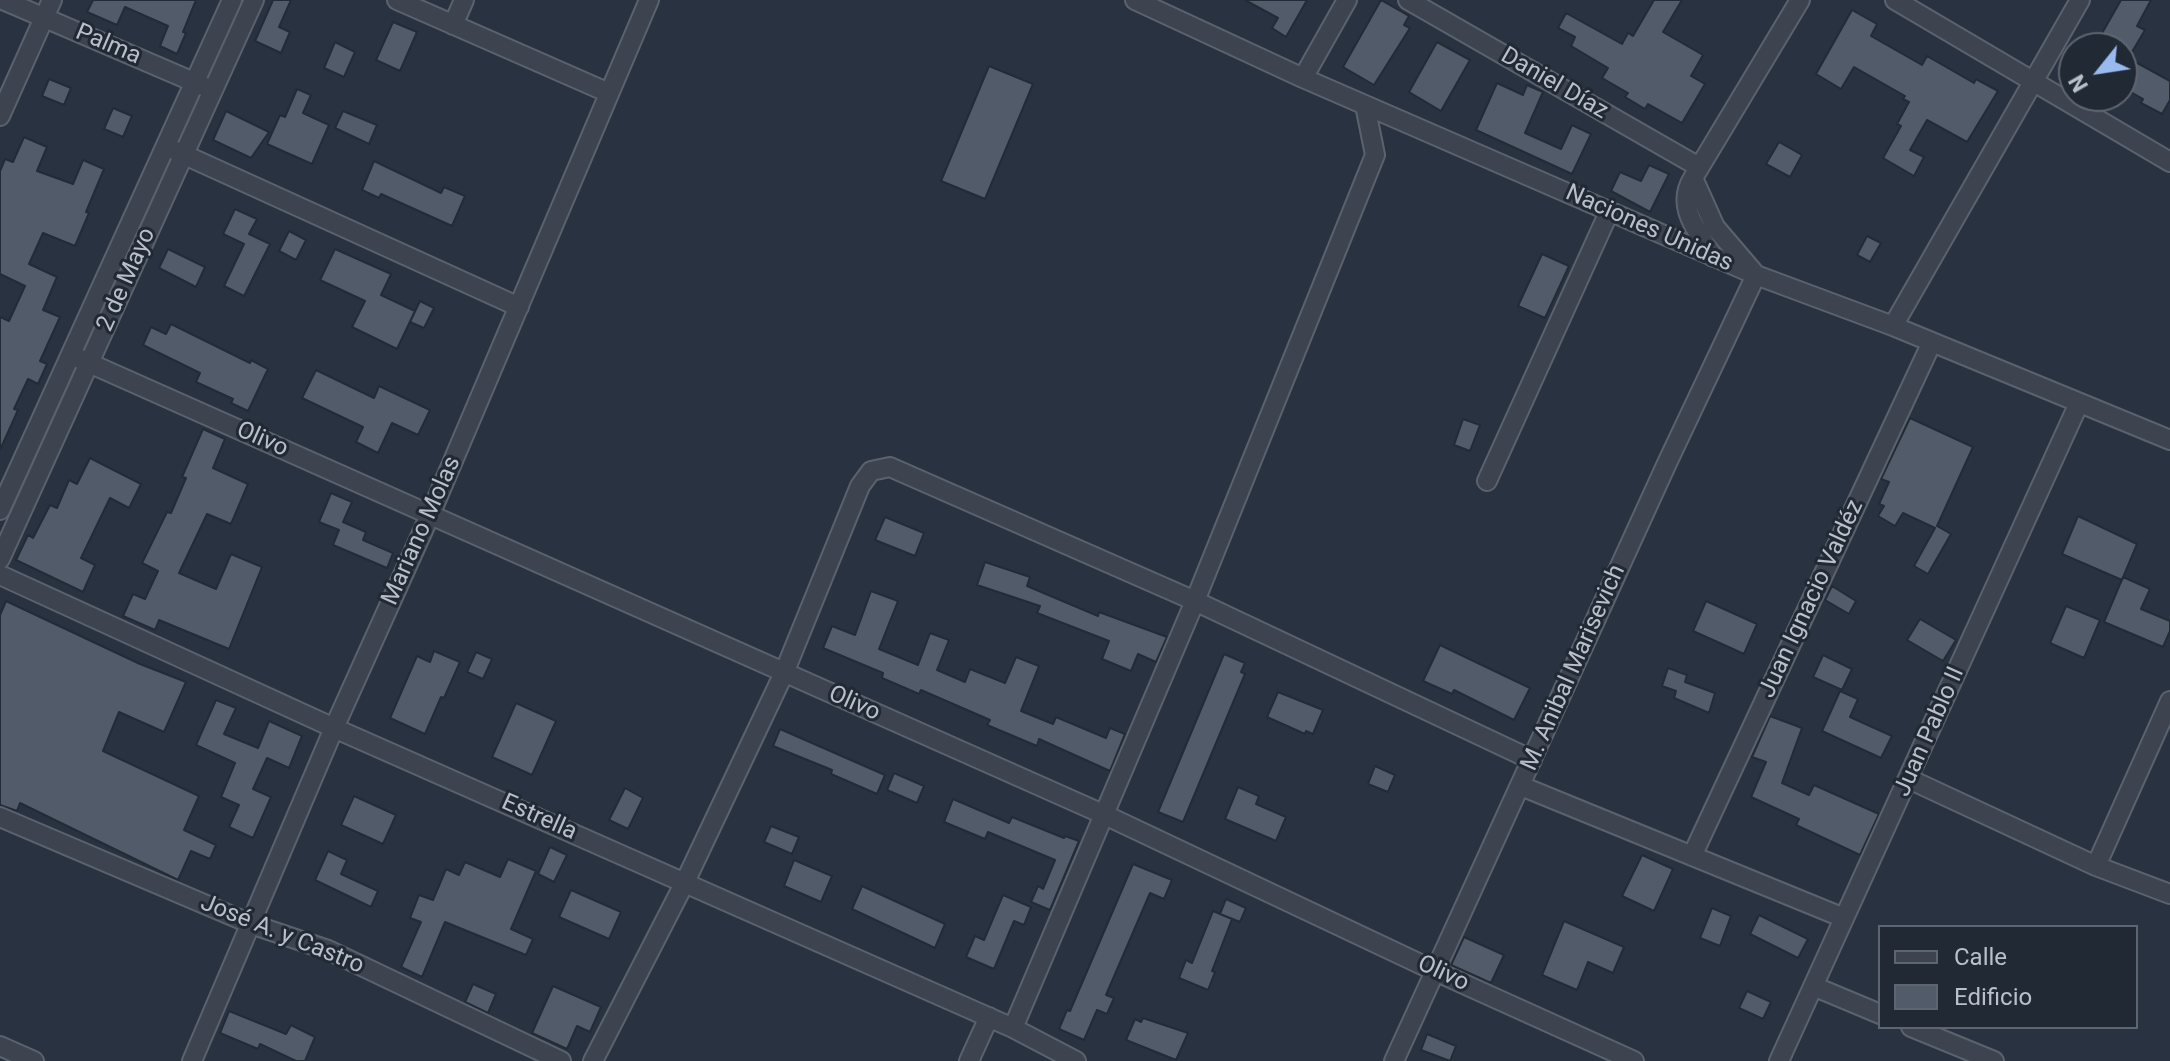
<!DOCTYPE html>
<html>
<head>
<meta charset="utf-8">
<style>
	body { margin:0 }
	#map { position:relative; width:2170px; height:1061px; overflow:hidden; background:#293240; font-family:Roboto,sans-serif }
	canvas { display:block }
	.legend { position:absolute; left:1878px; top:925px; width:260px; height:104px; box-sizing:border-box; background:#212935; border:2px solid #5e6571; margin:0; padding:10px 14px; list-style:none; font-size:24px; color:#b9c0ca }
	.legend li { display:flex; align-items:center; gap:16px; height:40px }
	.legend b { width:40px; border:2px solid #5e6571 }
	.north { position:absolute; left:2058px; top:32px; width:80px; height:80px; box-sizing:border-box; background:#212935; border:2px solid #5e6571; border-radius:50%; rotate:240deg; font-size:22px; font-weight:700; line-height:32px; text-align:center; color:#b9c0ca }
	.north::after { content:''; display:block; margin:auto; width:28px; height:36px; background:#99baf0; clip-path:polygon(50% 0,100% 100%,50% 72%,0 100%) }
</style>
</head>
<body>
<div id="map">
<canvas width="2170" height="1061"></canvas>
<ul class="legend">
<li><b style="height:10px;background:#3d4450"></b>Calle</li>
<li><b style="height:22px;background:#525b6a"></b>Edificio</li>
</ul>
<div class="north">N</div>
</div>
<script>
const ctx = document.querySelector('canvas').getContext('2d');
ctx.lineJoin = 'round';
function fill(path, color) { ctx.fillStyle = color; ctx.fill(path, 'evenodd'); }
function trace(path, color, width, dash) { ctx.strokeStyle = color; ctx.lineWidth = width; ctx.lineCap = dash ? 'butt' : 'round'; ctx.setLineDash(dash || []); ctx.stroke(path); }
function drawText(font, color, halo, rows, align = 'center') {
  ctx.font = font + ' Roboto,sans-serif'; ctx.lineWidth = 6; ctx.setLineDash([]); ctx.textBaseline = 'middle'; ctx.strokeStyle = halo; ctx.fillStyle = color; for (const [text, x, y, turn = 0] of rows) {
    ctx.save(); ctx.translate(x, y); ctx.rotate((+turn || 0) * Math.PI / 180); ctx.textAlign = isNaN(turn) ? turn : align; if (halo) ctx.strokeText(text, 0, 0); ctx.fillText(text, 0, 0); ctx.restore();
  }
}
const building = new Path2D(`
	M93 0H196L183 32 186 33 177 54 160 46 168 26 125 7 117 25 87 12Z
	M273 0H291L279 27 290 32 281 53 255 41Z
	M1245 0H1307L1286 37 1272 28 1278 18Z
	M1381 0 1409 16 1404 25 1410 28 1374 85 1343 67Z
	M1654 0H1682L1663 32 1703 55 1691 76 1705 84 1682 123 1648 104 1645 109 1625 97 1628 93 1602 78 1608 68 1571 46 1575 37 1558 28 1566 13 1622 44 1628 33 1633 36Z
	M2121 0H2151L2137 26 2145 30 2132 52 2101 35Z
	M1852 10 1877 24 1871 36 1922 65 1927 56 1974 83 1976 79 1998 91 1967 142 1927 120 1910 150 1924 157 1914 176 1883 158 1901 126 1897 124 1909 102 1903 99 1905 96 1854 67 1841 89 1816 74Z
	M393 22 417 32 400 71 376 60Z
	M335 42 355 52 344 77 324 68Z
	M1437 42 1470 60 1441 111 1409 92Z
	M2130 59 2170 81V100L2162 114 2141 103 2143 99 2122 87V74Z
	M989 66 1033 84 985 199 941 181Z
	M49 79 71 88 64 105 42 96Z
	M1497 83 1523 95 1527 85 1543 92 1525 133 1561 149 1572 125 1591 134 1572 174 1476 130Z
	M297 89 311 95 303 113 329 125 312 164 267 144 280 115 285 117Z
	M113 108 132 116 123 137 104 129Z
	M226 111 269 132 251 158 213 140Z
	M343 111 377 125 369 144 335 128Z
	M24 137 47 147 37 171 73 184 83 160 104 169 86 212 89 213 75 246 43 233 29 264 57 277 43 310 60 317 40 361 47 364 38 384 28 379 14 409 18 410 0 450V317L9 321 25 286 0 274V171L5 159 13 162Z
	M1779 142 1802 155 1790 177 1766 164Z
	M374 161 441 193 444 187 465 196 452 226 381 194 379 198 362 190Z
	M1649 165 1669 174 1650 212 1611 191 1620 172 1641 181Z
	M235 209 257 219 249 234 270 244 244 296 224 286 244 244 223 234Z
	M289 231 306 240 296 260 279 251Z
	M1867 236 1881 243 1870 262 1857 255Z
	M168 249 205 267 196 287 159 268Z
	M335 249 391 274 381 295 415 311 397 349 352 327 365 301 320 280Z
	M1542 254 1569 266 1545 318 1518 306Z
	M420 301 434 308 424 328 410 322Z
	M171 324 250 363 251 360 268 369 248 411 231 403 233 399 196 382 200 373 143 345 151 327 166 334Z
	M316 370 374 398 379 386 430 410 418 435 392 423 378 453 356 442 363 427 302 398Z
	M1910 418 1973 447 1937 526 1951 534 1928 574 1914 566 1935 528 1903 513 1895 526 1878 516 1884 506 1879 504 1889 482 1881 479Z
	M1463 419 1480 425 1470 451 1454 445Z
	M203 429 225 439 213 468 248 484 231 524 207 514 179 573 216 589 231 554 262 567 229 649 159 620 155 630 123 616 133 594 145 599 158 571 142 563 167 512 171 513 186 478 182 477Z
	M90 458 141 484 129 508 110 498 81 558 95 565 83 592 16 560 28 535 33 538 50 505 57 508 69 480 77 484Z
	M331 493 352 502 343 522 366 532 363 540 393 553 387 568 333 545 339 530 319 522Z
	M2078 516 2137 544 2122 580 2062 554Z
	M885 517 924 533 915 556 875 540Z
	M985 562 1030 577 1027 586 1098 616 1099 612 1167 637 1156 662 1138 654 1131 671 1102 659 1109 641 1037 613 1040 606 977 585Z
	M2123 577 2150 589 2141 609 2170 621V631L2163 647 2104 622Z
	M1832 586 1856 601 1849 614 1825 600Z
	M871 591 898 601 879 649 918 665 930 633 949 640 937 670 965 682 970 669 1005 683 1016 657 1039 666 1021 711 1053 724 1056 717 1106 738 1110 728 1125 734 1110 771 1039 739 1037 746 987 725 990 720 921 690 919 694 882 678 883 673 823 648 832 626 855 635Z
	M6 601 140 664 186 682 164 732 119 712 103 751 199 796 184 830 216 845 210 859 191 851 178 880 20 803 17 811 0 805V615Z
	M1706 601 1757 624 1744 654 1693 631Z
	M2066 606 2100 620 2084 658 2050 643Z
	M1920 619 1956 640 1943 661 1907 640Z
	M1440 645 1530 688 1514 720 1454 690 1452 694 1423 681Z
	M434 651 460 662 444 698 441 697 425 734 390 718 417 656 430 662Z
	M476 652 492 659 483 679 467 672Z
	M1224 654 1245 663 1241 672 1245 674 1183 822 1158 812Z
	M1823 655 1852 669 1842 690 1813 677Z
	M1668 668 1687 675 1685 682 1715 693 1709 713 1674 698 1676 691 1662 686Z
	M1840 691 1858 699 1850 717 1892 736 1881 758 1822 731Z
	M1278 692 1323 710 1313 734 1306 731 1305 734 1267 717Z
	M216 700 236 708 224 734 258 748 269 721 302 736 289 768 267 758 253 789 271 797 253 838 229 827 239 805 221 797 235 763 196 745Z
	M516 703 556 721 532 775 492 757Z
	M1770 716 1802 728 1782 783 1809 795 1814 785 1879 814 1860 855 1796 825 1799 819 1751 797 1766 762 1752 757Z
	M780 729 885 775 877 794 831 774 832 770 773 746Z
	M1375 766 1395 775 1388 792 1368 784Z
	M894 773 924 786 917 803 887 790Z
	M1238 787 1259 796 1256 804 1286 817 1276 841 1225 819Z
	M625 788 643 798 628 829 609 820Z
	M354 796 396 815 383 844 341 825Z
	M953 799 1009 823 1012 817 1064 838 1065 836 1079 841 1050 910 1031 902 1038 886 1043 889 1055 860 988 832 985 839 944 822Z
	M771 826 799 837 792 854 764 842Z
	M550 847 567 855 554 882 538 874Z
	M328 851 347 860 341 874 378 891 371 907 315 880Z
	M1642 855 1673 869 1654 911 1622 896Z
	M508 859 536 871 511 929 533 939 526 955 445 922 422 977 401 967 421 922 410 918 419 895 433 900 446 869 459 875 465 862 500 877Z
	M794 860 832 876 821 902 784 886Z
	M1133 864 1172 880 1164 899 1150 893 1106 995 1114 998 1107 1014 1097 1010 1084 1040 1059 1029 1067 1010 1070 1011Z
	M862 886 945 924 935 948 852 909Z
	M571 890 621 912 609 939 559 917Z
	M1003 895 1031 907 1024 925 1014 921 994 969 966 957 975 936 984 940Z
	M1226 899 1246 908 1240 922 1220 914Z
	M1712 908 1731 916 1720 946 1700 938Z
	M1213 911 1232 919 1212 971 1215 972 1208 990 1179 978 1186 960 1192 963Z
	M1759 915 1808 939 1798 958 1750 934Z
	M1564 921 1624 947 1613 973 1588 962 1577 990 1542 975Z
	M1464 937 1504 955 1491 983 1451 965Z
	M473 984 496 994 488 1013 465 1002Z
	M553 986 601 1007 590 1032 577 1026 567 1049 532 1033Z
	M1747 991 1771 1002 1763 1019 1739 1008Z
	M229 1011 286 1034 291 1025 315 1037 305 1061H296L260 1044 258 1049 220 1033Z
	M1143 1018 1188 1033 1176 1060 1126 1040 1135 1019 1141 1022Z
	M1427 1034 1456 1046 1450 1061 1421 1050Z`);
const street = new Path2D(`
	M3 0 203 86
	M397 0 609 93
	M1135 0 1303 78 1756 275 1893 326 2170 440
	M1408 0 1699 167
	M1895 0 2170 162
	M453 25 464 0
	M1303 78 1347 0
	M0 116 52 0
	M176 151 519 307
	M1693 178C1675 207 1698 231 1713 257
	M1893 326 2080 0
	M71 355 1105 815 1435 971 1634 1061
	M1487 481 1609 212
	M0 510 232 0
	M0 559 254 0
	M0 575 334 728 1013 1028 1076 1061
	M1909 779 2096 866 2170 894
	M1521 786 1844 918
	M0 817 251 924 328 950 561 1061
	M1692 856 1932 342
	M2096 866 2170 701
	M1813 986 1880 1014
	M1911 1027 1994 1061
	M1013 1028 1195 601 1375 155 1365 105
	M0 1046 34 1061
	M192 1061 334 728 430 515 649 0
	M593 1061 685 882 784 673 860 486 871 471 890 467 1195 601 1532 760
	M969 1061 989 1017
	M1394 1061 1668 461 1756 275 1715 227 1693 178 1800 0
	M1779 1061 2079 403`);
const streetNames = [
	["Palma",108,45,23],
	["Daniel Díaz",1554,84,30],
	["Naciones Unidas",1649,229,24],
	["2 de Mayo",127,280,-66],
	["Olivo",262,440,24],
	["Mariano Molas",422,531,-66],
	["Juan Ignacio Valdéz",1812,599,-65],
	["M. Anibal Marisevich",1574,668,-66],
	["Olivo",854,704,24],
	["Juan Pablo II",1930,732,-66],
	["Estrella",539,818,24],
	["José A. y Castro",282,935,22],
	["Olivo",1443,974,25]
];
fill(building, '#525b6a');
trace(building, '#232b37', 2);
trace(street, '#5a626d', 22);
trace(street, '#3d4450', 18);
drawText('24px', '#b9c0ca', '#212935', streetNames);
</script>
</body>
</html>
